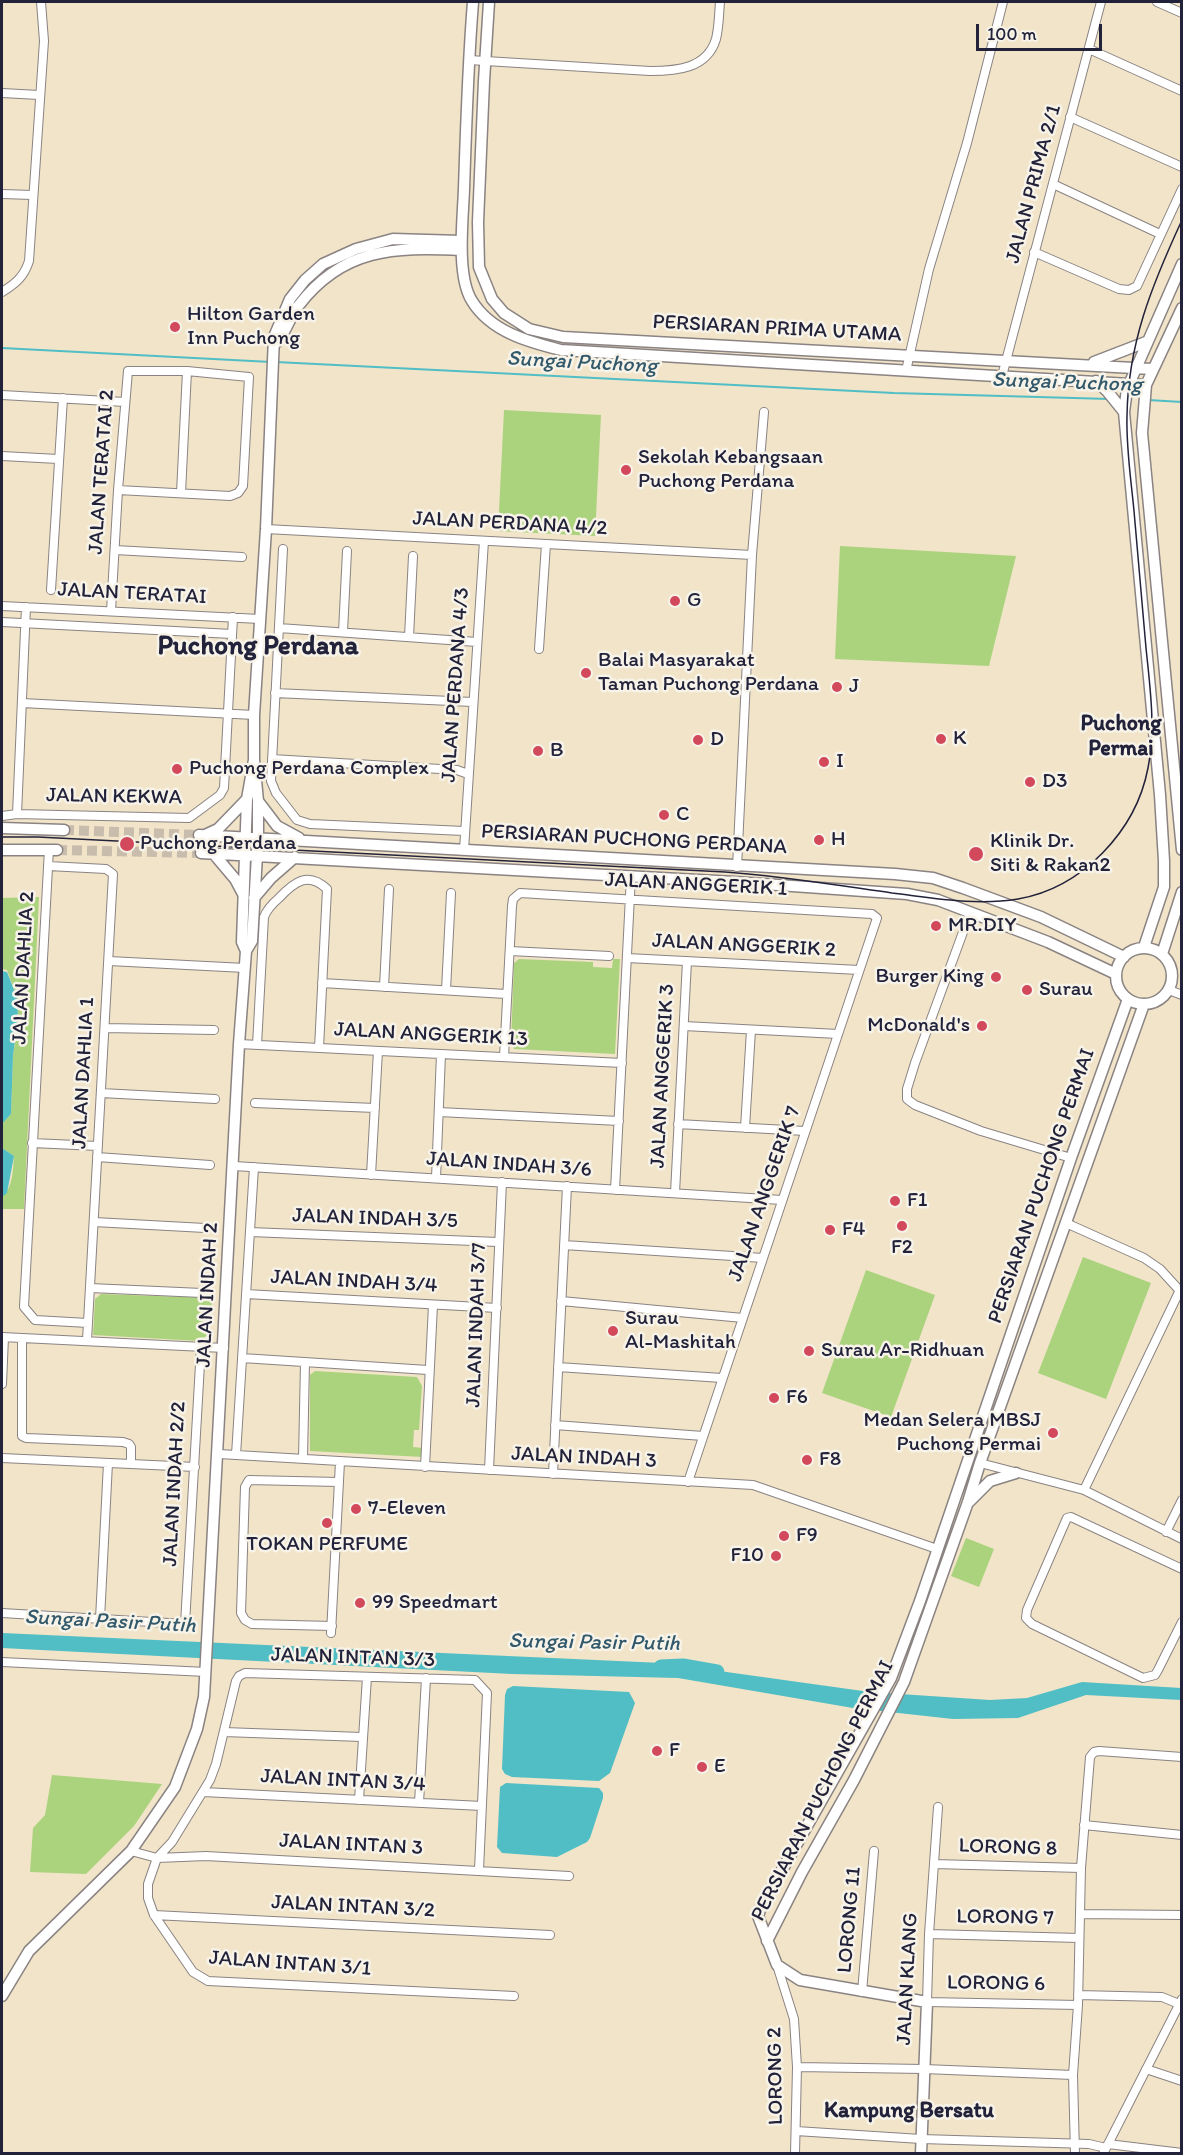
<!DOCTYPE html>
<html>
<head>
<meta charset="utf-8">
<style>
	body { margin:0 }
	#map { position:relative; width:1183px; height:2155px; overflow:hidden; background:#f1e4c9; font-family:Itim,sans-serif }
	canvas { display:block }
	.frame { position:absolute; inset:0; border:3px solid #22223b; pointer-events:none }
	.scale { position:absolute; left:976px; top:24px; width:126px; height:27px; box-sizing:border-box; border:3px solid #22223b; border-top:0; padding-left:8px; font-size:18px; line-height:21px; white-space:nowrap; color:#22223b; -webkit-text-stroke:4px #f7f3e8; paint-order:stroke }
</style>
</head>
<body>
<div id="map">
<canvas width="1183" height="2155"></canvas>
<div class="frame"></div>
<div class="scale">100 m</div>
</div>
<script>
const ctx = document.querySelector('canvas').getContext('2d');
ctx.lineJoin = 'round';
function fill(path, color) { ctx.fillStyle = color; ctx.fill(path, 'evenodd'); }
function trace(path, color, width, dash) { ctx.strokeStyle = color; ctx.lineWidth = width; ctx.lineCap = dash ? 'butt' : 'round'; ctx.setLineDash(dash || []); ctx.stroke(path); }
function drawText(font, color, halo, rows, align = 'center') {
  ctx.font = font + ' Itim,sans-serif'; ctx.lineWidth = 5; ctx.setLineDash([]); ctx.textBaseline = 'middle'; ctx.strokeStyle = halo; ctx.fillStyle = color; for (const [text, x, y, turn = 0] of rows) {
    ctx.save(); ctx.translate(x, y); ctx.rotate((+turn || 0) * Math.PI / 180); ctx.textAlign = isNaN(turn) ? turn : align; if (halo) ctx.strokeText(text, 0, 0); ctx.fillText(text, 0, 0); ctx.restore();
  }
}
const green = new Path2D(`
	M504 410 601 415 595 536 498 531Z
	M840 546 1016 556 989 666 835 659Z
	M39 897 24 1209H2V1197C13 1188 13 1169 14 1156L2 1148V1124L11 1114 13 1056 18 1020 17 997 7 970 2 969V898Z
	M519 959 593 962V967L612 968 613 959H620L615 1054 514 1049 511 1042 514 963Z
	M1083 1257 1151 1283 1106 1399 1038 1373Z
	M866 1270 935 1295 891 1417 822 1393Z
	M101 1294 212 1298 210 1333 200 1341 93 1335 95 1299Z
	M315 1371 417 1377 422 1386 419 1430H414L413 1447 423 1448V1457L310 1451V1375Z
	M966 1538 994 1549 979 1587 951 1576Z
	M52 1775 162 1784 134 1826 86 1874 30 1872 33 1828 45 1815Z`);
const water = new Path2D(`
	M2 971 7 972 17 997 18 1016 13 1056 11 1114 2 1124Z
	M2 1148 14 1156 7 1193 2 1197Z
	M2 1633 662 1663 870 1692 990 1700 1027 1698 1082 1682 1181 1688V1700L1086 1695 1018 1718 953 1719 853 1708 678 1678 512 1674 2 1648Z
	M513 1686 629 1692 635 1703 610 1773 599 1781 512 1777 505 1774 502 1769 505 1695 507 1689Z
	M506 1783 599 1788 603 1793V1798L590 1838 587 1842 557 1857 502 1853 497 1847 500 1787Z`);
const stream = new Path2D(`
	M2 348 271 362
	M276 362 894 393 1110 399
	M1148 400 1182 402`);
const river = new Path2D(`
	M661 1667 683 1666 717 1672`);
const secondaryTunnel = new Path2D(`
	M64 830 199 835
	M57 850 201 853`);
const street = new Path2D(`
	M1157 2 1182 13
	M1089 49 1182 91
	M469 60 650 71C676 71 707 69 716 39 719 27 719 13 720 2
	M2 93 39 95
	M1070 117 1182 167
	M1053 184 1160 234
	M2 194 32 195
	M1034 252 1119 289 1129 290 1137 286 1182 189
	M2 292C15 284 24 277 29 261L44 41 41 2
	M906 371 929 269 967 143 1003 2
	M1002 376 1101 2
	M2 395 125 402
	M2 456 58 459
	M181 493 187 371
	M266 529 752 555
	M283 549 271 781 276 793 297 820 310 824 464 831
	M115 550 242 557
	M51 590 63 398
	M2 606 260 619
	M111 611 118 490 128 371H187L249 377 243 486 238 493 230 496 118 490
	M2 622 232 634
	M279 628 477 642
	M343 632 347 551
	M409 637 413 556
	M539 649 546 544
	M275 693 473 702
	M22 703 254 715
	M272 759 457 770 468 774
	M17 814 26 607
	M2 816 17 814 189 818 220 795 224 788 233 617
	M49 849 24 1307 35 1320 88 1323
	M464 850 484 541
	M48 866 106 869 113 874 87 1340
	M737 867 752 555 764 412
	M970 913 915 1063 907 1089V1099L915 1105 981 1131 1071 1158
	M510 951 609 956
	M627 958 859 970
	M109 961 245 968
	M322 983 506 994
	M384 987 389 889
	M446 990 451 893
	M1169 990 1182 995
	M684 1026 838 1034
	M105 1028 214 1030
	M239 1044 622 1063
	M257 1045 264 917C267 909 272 904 279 898 294 882 308 871 327 889L319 1048
	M504 1057 512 906 513 899 520 893 872 914 877 918 688 1482
	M101 1093 215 1099
	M255 1103 375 1108
	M439 1112 619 1121
	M678 1124 805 1131
	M745 1128 751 1030
	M32 1143 98 1146
	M97 1157 210 1165
	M234 1166 782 1200
	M371 1175 378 1051
	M436 1178 441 1054
	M615 1190 631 876
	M675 1193 687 961
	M94 1222 205 1228
	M1066 1223 1144 1258 1160 1269 1182 1293
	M250 1232 498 1242
	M564 1245 763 1258
	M90 1288 202 1293
	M246 1294 497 1308
	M561 1301 743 1318
	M2 1337 224 1348
	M22 1338V1436L26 1438 123 1442 129 1444 131 1447V1464
	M242 1358 428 1370
	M558 1367 722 1378
	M2 1384 4 1337
	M555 1425 703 1436
	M219 1454 753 1485 937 1549
	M236 1455 254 1167
	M2 1458 195 1467
	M303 1459 305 1362
	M980 1463 1084 1490 1182 1539
	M425 1467 433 1305
	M489 1470 502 1182
	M553 1474 567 1186
	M1084 1490 1179 1292
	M1166 1532 1182 1500
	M1182 1569 1071 1517 1067 1518 1027 1610 1026 1618 1032 1624 1143 1678 1155 1675 1158 1670 1182 1622
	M2 1613 185 1624 201 1347
	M100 1619 108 1463
	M332 1626 252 1624 245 1620 241 1613 245 1487 249 1480 339 1482
	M331 1633 340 1462
	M2 1662 206 1672
	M224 1732 362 1737
	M203 1792 482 1806
	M359 1800 367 1677
	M419 1803 426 1678
	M938 1807 929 1934 927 2002 1078 2005
	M1084 1825 1182 1835
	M131 1851 157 1858 206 1856 569 1876
	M934 1864 1081 1868
	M479 1870 487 1693 475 1680 245 1673 239 1676 236 1681 216 1764 210 1780 172 1842 157 1858 148 1884V1898L154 1915 193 1972 208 1981 514 1996
	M1080 1914 1182 1915
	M154 1915 550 1935
	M929 1934 1079 1938
	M777 1965 794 2019 797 2067 795 2154
	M862 1992 874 1851
	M1078 1995 1162 1997 1179 2004
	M797 2067 924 2069 1073 2075
	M1146 2069 1182 2081
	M796 2131 921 2139 1089 2144 1106 2148
	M1108 2144 1182 2153
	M1075 2154 1073 2075 1078 2005 1081 1868 1090 1757 1094 1752 1099 1751 1182 1757
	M1103 2154 1182 1999`);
const secondary = new Path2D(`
	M473 2C468 64 466 126 464 189 463 218 456 276 472 301 491 332 529 342 561 350L1146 385
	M489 2 484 81 478 222 479 267 492 299 504 313 529 329 563 337 1152 369
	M1182 308 1146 385 1142 433 1182 850
	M275 344C286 334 289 317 299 305 343 248 394 247 461 250
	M1094 362 1146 342
	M1096 381 1107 391 1124 412
	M258 801 277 826 299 838
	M2 828 64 830
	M199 835 895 874 933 878 963 888 1041 917 1124 957
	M205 835 218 829 247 799
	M2 850H57
	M201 853 735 882 907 894 938 900 1048 942 1116 974
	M213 853 235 879 243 894
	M254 898 271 878 295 857
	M1144 947 1164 887V861L1160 795 1124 412 1127 389 1182 264
	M1116 976a28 28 0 1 1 56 0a28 28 0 1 1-56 0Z
	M246 951 252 941 258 838V801L254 760V715L266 529 274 337 290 299 305 280 323 264 356 249 393 239 461 241
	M1162 954 1182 892
	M969 1502 990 1481 1016 1473
	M767 1941 802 1872 854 1780 904 1682 968 1502 980 1463 1144 1004
	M2 1996 29 1951 131 1851 175 1787 197 1729 204 1697 239 1044 246 951 242 942 247 799 254 760
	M921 2154 927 2002 800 1980 777 1965 758 1916 761 1907 891 1678 920 1601 1071 1158 1128 999`);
const tram = new Path2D(`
	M2 837H38L725 872C781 876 836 885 892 893 934 898 976 906 1018 899 1082 888 1136 831 1148 768 1156 729 1150 687 1146 648 1142 602 1138 556 1134 511 1131 479 1126 448 1127 416 1128 343 1152 285 1182 220`);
const markers = [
	[175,327,6,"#d1495b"],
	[626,470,6,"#d1495b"],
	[675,601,6,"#d1495b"],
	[586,673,6,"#d1495b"],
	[837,687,6,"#d1495b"],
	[941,739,6,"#d1495b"],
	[698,740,6,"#d1495b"],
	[538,751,6,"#d1495b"],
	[824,762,6,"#d1495b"],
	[177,769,6,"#d1495b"],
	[1030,782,6,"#d1495b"],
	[664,815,6,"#d1495b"],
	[819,840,6,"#d1495b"],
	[127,844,8,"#d1495b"],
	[976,854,8,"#d1495b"],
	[936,926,6,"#d1495b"],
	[996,977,6,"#d1495b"],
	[1027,990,6,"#d1495b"],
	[982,1026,6,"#d1495b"],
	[895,1201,6,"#d1495b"],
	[902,1226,6,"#d1495b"],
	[830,1230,6,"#d1495b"],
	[613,1331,6,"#d1495b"],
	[809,1351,6,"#d1495b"],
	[774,1398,6,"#d1495b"],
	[1053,1433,6,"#d1495b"],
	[807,1460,6,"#d1495b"],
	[356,1509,6,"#d1495b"],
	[327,1523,6,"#d1495b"],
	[784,1536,6,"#d1495b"],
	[776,1556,6,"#d1495b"],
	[360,1603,6,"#d1495b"],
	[657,1751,6,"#d1495b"],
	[702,1767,6,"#d1495b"]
];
const streetNames = [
	["JALAN PRIMA 2/1",1034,184,-75],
	["PERSIARAN PRIMA UTAMA",777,329,3],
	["JALAN TERATAI 2",102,472,-86],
	["JALAN PERDANA 4/2",510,524,3],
	["JALAN TERATAI",132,594,3],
	["JALAN PERDANA 4/3",456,685,-86],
	["JALAN KEKWA",114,797,1],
	["PERSIARAN PUCHONG PERDANA",634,840,3],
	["JALAN ANGGERIK 1",696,885,3],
	["JALAN ANGGERIK 2",744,946,3],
	["JALAN DAHLIA 2",24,968,-87],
	["JALAN ANGGERIK 13",431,1035,3],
	["JALAN DAHLIA 1",84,1073,-87],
	["JALAN ANGGERIK 3",663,1076,-87],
	["JALAN INDAH 3/6",509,1165,4],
	["PERSIARAN PUCHONG PERMAI",1042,1186,-71],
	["JALAN ANGGERIK 7",765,1194,-71],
	["JALAN INDAH 3/5",375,1219,2],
	["JALAN INDAH 3/4",354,1282,3],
	["JALAN INDAH 2",208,1295,-87],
	["JALAN INDAH 3/7",477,1325,-88],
	["JALAN INDAH 3",584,1458,3],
	["JALAN INDAH 2/2",175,1484,-87],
	["JALAN INTAN 3/3",353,1658,2],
	["JALAN INTAN 3/4",343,1781,3],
	["PERSIARAN PUCHONG PERMAI",823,1791,-63],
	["JALAN INTAN 3",351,1845,3],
	["LORONG 8",1008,1848,2],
	["JALAN INTAN 3/2",353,1907,3],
	["LORONG 7",1005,1918,1],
	["LORONG 11",850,1920,-85],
	["JALAN INTAN 3/1",290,1964,4],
	["JALAN KLANG",908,1979,-87],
	["LORONG 6",996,1984,1],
	["LORONG 2",776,2076,-91]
];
const poiNames = [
	["Hilton Garden",187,315],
	["Inn Puchong",187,339],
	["Sekolah Kebangsaan",638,458],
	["Puchong Perdana",638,482],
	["G",687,601],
	["Balai Masyarakat",598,661],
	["Taman Puchong Perdana",598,685],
	["J",849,687],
	["K",953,739],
	["D",710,740],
	["B",550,751],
	["I",836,762],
	["Puchong Perdana Complex",189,769],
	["D3",1042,782],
	["C",676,815],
	["H",831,840],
	["Klinik Dr.",990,842],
	["Siti & Rakan2",990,866],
	["Puchong Perdana",140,844],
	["MR.DIY",948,926],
	["Burger King",984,977,"right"],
	["Surau",1039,990],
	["McDonald's",970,1026,"right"],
	["F1",907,1201],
	["F4",842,1230],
	["F2",902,1248,"center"],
	["Surau",625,1319],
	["Al-Mashitah",625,1343],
	["Surau Ar-Ridhuan",821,1351],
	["F6",786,1398],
	["Medan Selera MBSJ",1041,1421,"right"],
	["Puchong Permai",1041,1445,"right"],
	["F8",819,1460],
	["7-Eleven",368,1509],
	["F9",796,1536],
	["TOKAN PERFUME",327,1545,"center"],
	["F10",764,1556,"right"],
	["99 Speedmart",372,1603],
	["F",669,1751],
	["E",714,1767]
];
const waterNames = [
	["Sungai Puchong",582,363,3],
	["Sungai Puchong",1067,383,2],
	["Sungai Pasir Putih",110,1622,3],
	["Sungai Pasir Putih",594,1643,1]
];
const neighbourhoodNames = [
	["Puchong",1121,724],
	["Permai",1121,749],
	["Kampung Bersatu",909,2111]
];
const districtNames = [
	["Puchong Perdana",258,647]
];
fill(green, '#abd37d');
fill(water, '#50bec4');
trace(stream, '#50bec4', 2);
trace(river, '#50bec4', 15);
trace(secondaryTunnel, '#c8bdad', 10, [10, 5]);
trace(street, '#8a8382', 10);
trace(secondary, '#8a8382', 13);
trace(street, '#fff', 8);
trace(secondary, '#fff', 10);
trace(tram, '#22223b', 1.5);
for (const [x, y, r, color] of markers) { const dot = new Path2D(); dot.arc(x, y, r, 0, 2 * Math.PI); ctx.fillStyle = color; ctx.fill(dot); trace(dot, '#f7f3e8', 2); }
drawText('21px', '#22223b', '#f7f3e8', streetNames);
drawText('21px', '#22223b', '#f7f3e8', poiNames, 'left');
drawText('italic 22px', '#32596b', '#f7f3e8', waterNames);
drawText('bold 22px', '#22223b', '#f7f3e8', neighbourhoodNames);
drawText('bold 27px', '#22223b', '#f7f3e8', districtNames);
</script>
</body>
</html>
